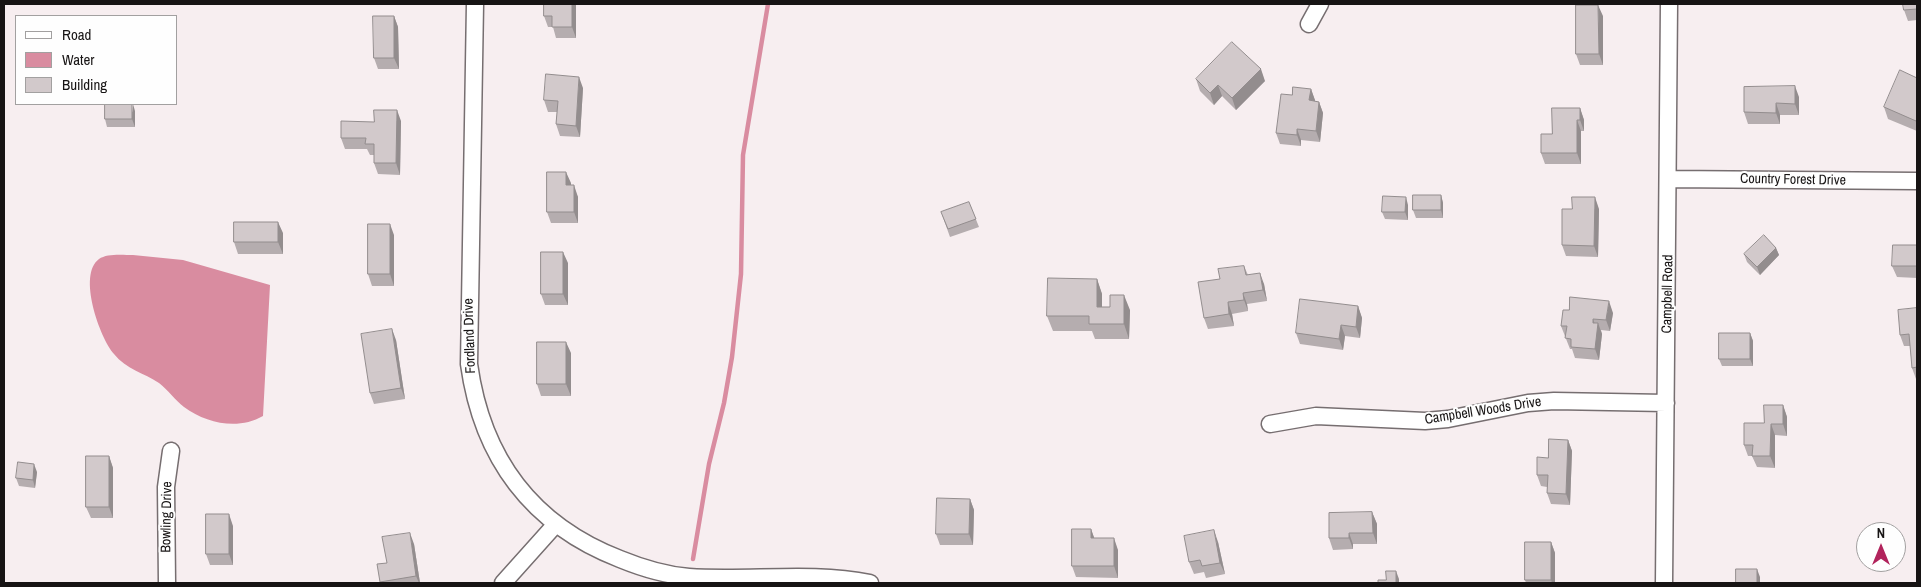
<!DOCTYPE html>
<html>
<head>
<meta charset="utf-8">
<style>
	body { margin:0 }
	#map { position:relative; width:1921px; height:587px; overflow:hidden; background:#f7eef0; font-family:"Archivo Narrow",sans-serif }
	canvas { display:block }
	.frame { position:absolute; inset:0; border:5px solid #171414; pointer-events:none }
	.legend { position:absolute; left:15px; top:15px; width:162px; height:90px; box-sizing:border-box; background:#fefefe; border:1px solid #a2a0a0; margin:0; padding:6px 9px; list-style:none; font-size:15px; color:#171414 }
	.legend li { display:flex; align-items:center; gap:10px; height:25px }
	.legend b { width:25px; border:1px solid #a2a0a0 }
	.north { position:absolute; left:1856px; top:522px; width:50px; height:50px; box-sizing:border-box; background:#fefefe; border:1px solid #a2a0a0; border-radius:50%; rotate:0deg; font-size:14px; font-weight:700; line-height:20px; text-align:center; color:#171414 }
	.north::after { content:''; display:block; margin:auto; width:18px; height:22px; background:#b1235c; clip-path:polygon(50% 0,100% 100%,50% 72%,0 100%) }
</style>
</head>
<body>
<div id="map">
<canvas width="1921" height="587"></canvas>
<div class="frame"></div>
<ul class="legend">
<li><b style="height:6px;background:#fff"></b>Road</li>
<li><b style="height:14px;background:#d98ca0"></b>Water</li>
<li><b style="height:14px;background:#d2c9cb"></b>Building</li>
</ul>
<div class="north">N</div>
</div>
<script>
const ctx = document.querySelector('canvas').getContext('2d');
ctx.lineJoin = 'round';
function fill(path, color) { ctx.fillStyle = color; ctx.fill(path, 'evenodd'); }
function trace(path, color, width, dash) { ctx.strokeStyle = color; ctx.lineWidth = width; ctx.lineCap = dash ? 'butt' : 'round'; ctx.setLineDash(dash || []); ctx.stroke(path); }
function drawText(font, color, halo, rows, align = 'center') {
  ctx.font = font + ' "Archivo Narrow",sans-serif'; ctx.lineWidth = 4; ctx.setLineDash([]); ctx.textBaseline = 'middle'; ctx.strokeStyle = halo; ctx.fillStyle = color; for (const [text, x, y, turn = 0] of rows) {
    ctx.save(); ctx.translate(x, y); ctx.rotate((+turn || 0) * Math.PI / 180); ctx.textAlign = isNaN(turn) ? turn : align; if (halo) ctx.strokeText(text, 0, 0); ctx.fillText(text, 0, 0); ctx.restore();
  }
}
const water = new Path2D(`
	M133 255 183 260 270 285 263 416C239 430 207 424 184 407 175 400 168 390 159 383 144 373 126 369 114 354 100 338 77 275 99 259 107 253 124 255 133 255Z`);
const stream = new Path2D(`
	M693 559 709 464 724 403 732 357 741 274 743 155 768 4`);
const minor = new Path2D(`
	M475 4 469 364C482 458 532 525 620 559 642 568 665 575 689 577 750 581 811 571 870 583
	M1309 24 1320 4
	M1668 179 1917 181
	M1270 424 1316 416 1425 421 1448 419 1528 403 1554 401 1666 403
	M167 583 166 487 171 451
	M503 583 555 525
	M1664 583 1669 4`);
const wall = new Path2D(`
	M576 4V38H556L553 27H548L544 16Z
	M1917 4V20L1908 21 1904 10Z
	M394 16 398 27 399 69H378L374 58Z
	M1603 16V65H1580L1576 54Z
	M1917 78V131L1888 119 1884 107Z
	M1196 79 1265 81 1236 110 1222 96 1214 105 1200 91Z
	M583 88 580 137 560 136 556 124 557 112H548L544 100Z
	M1311 89 1315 101 1319 102 1323 113 1320 142 1301 140V146L1280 144 1276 133 1292 95Z
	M1799 97V115H1780V124H1748L1744 112Z
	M1580 108 1584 120V131H1581V164H1545L1541 153 1552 134Z
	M135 111V127H107L105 119Z
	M401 121 400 175 378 174 374 163V155H370L367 149H345L341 138 374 122Z
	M571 183V185L578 197V223H551L547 212Z
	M1441 195 1443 203V218H1416L1413 210Z
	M969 202 979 227 950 237 941 212Z
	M1408 205V220L1385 219 1382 212Z
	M1572 209H1599L1598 257 1566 256 1562 245Z
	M283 233V254H238L234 242Z
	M394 235V286H372L368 274Z
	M1917 245V278L1897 277 1892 266Z
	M1776 248 1779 255 1760 275 1747 262 1744 254Z
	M568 263V305H545L541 294Z
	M1244 266 1248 275 1264 284 1267 301 1247 304 1248 311 1232 314 1234 326 1208 329 1204 318 1220 279Z
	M1097 279 1102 294V307L1130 310 1129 339H1095L1092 331H1053L1047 316Z
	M1358 306 1362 318 1360 338 1345 336 1343 350 1300 344 1296 333Z
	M1917 308V379H1916L1912 368 1910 346H1904L1900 335Z
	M1569 310 1613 313 1610 331 1601 330 1602 334 1599 360 1575 358 1572 349H1570L1561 326Z
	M1750 333 1753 341V366H1722L1719 359Z
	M396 340 405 399 374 404 370 393Z
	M571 353V396H541L537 384Z
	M1783 405 1787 417V436L1775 435V468L1757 467 1752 456H1748L1744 445 1764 423Z
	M1568 440 1572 451 1570 505 1551 504 1547 493V487L1541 486 1537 475Z
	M109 456 113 468V518H91L86 507Z
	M37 472 35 488 19 486 16 478Z
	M970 499 974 510 973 545H940L936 534Z
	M1372 512 1377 524V544H1353V549L1333 550 1329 538Z
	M233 526V565H210L206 554Z
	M1091 529 1094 538 1118 550V578L1076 577 1072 566Z
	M1218 542 1225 574 1206 578 1204 572 1194 574 1189 562Z
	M1551 542 1555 553V583H1526L1525 580Z
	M414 544 420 583H380V582L387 563Z`);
const shadedWall = new Path2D(`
	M572 4H576V38L572 27Z
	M1598 5 1603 16V65L1599 54Z
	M394 16 398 27 399 69 394 58Z
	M1261 69 1265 81 1236 110 1232 98Z
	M579 77 583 88 580 137 576 126Z
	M1218 85 1222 96 1214 105 1210 93Z
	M1795 86 1799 97V115L1795 104Z
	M1311 89 1315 100 1313 112 1309 100Z
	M1319 102 1323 113 1320 142 1316 131Z
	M1776 103 1780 115V124L1776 113Z
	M133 104 135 111V127L132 119Z
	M1580 108 1584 120V131L1580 120Z
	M397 110 401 121 400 175 396 163Z
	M1577 120 1581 131V164L1577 153Z
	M1297 129 1301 140V146L1297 135Z
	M566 172 571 183V197L566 185Z
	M574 185 578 197V223L574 212Z
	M1441 195 1443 203V218L1441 210Z
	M1406 197 1408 205V220L1405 212Z
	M1595 197 1599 209 1598 257 1594 246Z
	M278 222 283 233V254L278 242Z
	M390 224 394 235V286L390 274Z
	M1776 248 1779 255 1760 275 1757 267Z
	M563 252 568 263V305L563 294Z
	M1260 273 1264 284 1267 301 1263 290Z
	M1097 279 1102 294V322L1097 307Z
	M1243 293 1247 304 1248 311 1244 300Z
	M1124 295 1130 310 1129 339 1124 324Z
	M1609 301 1613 313 1610 331 1606 320Z
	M1228 302 1232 314 1234 326 1229 314Z
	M1358 306 1362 318 1360 338 1356 327Z
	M1593 319 1597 330 1598 323 1602 334 1599 360 1595 349Z
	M1341 325 1345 336 1343 350 1339 339Z
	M392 329 396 340 405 399 401 388Z
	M1750 333 1753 341V366L1750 359Z
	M566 342 571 353V396L566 384Z
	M1783 405 1787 417V436L1783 424Z
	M1771 424 1775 435V468L1770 456Z
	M1568 440 1572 451 1570 505 1566 494Z
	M109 456 113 468V518L109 507Z
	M34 464 37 472 35 488 33 480Z
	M970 499 974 510 973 545 969 534Z
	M1372 512 1377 524V544L1373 533Z
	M229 514 233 526V565L229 554Z
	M1091 529 1095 540 1091 538Z
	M1214 530 1218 542 1225 574 1220 563Z
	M410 533 414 544 420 583H419L416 576Z
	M1349 533 1353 544V549L1349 538Z
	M1114 538 1118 550V578L1114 566Z
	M1551 542 1555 553V583H1552L1551 580Z
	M1757 569 1760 577V583H1757Z
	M1396 571 1399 579V583H1396Z`);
const building = new Path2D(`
	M544 4H572V27H552V16H544Z
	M1903 4H1917V9L1904 10Z
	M1576 5H1598L1599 54H1576Z
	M373 16H394V58H374Z
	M1232 42 1261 69 1232 98 1218 85 1210 93 1196 79Z
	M1900 70 1917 78V119L1916 121 1884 107Z
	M546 74 579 77 576 126 556 124 558 101 544 100Z
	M1795 86V104L1776 103V113L1744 112V87Z
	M1293 87 1311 89 1309 100 1319 102 1316 131 1297 129V135L1276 133 1281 94 1292 95Z
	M105 104H132V119H105Z
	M1552 108H1580V120H1577V153H1541V134H1552Z
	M374 110H397L396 163H374V144H365L366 138H341V121L374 122Z
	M547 172H566V185H574V212H547Z
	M1413 195H1441V210H1413Z
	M1383 196 1406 197 1405 212H1382Z
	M1572 197H1595L1594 246 1562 245V209H1572Z
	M969 202 976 219 948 229 941 212Z
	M234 222H278V242H234Z
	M368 224H390V274H368Z
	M1764 235 1776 248 1757 267 1744 254Z
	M1893 245H1917V266H1892Z
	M541 252H563V294H541Z
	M1244 266 1246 275 1260 273 1263 290 1243 293 1244 300 1228 302 1229 314 1204 318 1198 282 1220 279 1218 269Z
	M1048 278 1097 279V307H1110V295H1124V324H1089V316H1047Z
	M1570 297 1609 301 1606 320 1593 319V323H1598L1595 349 1571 347V339L1565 338 1567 326H1561L1563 310H1569Z
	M1300 299 1358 306 1356 327 1341 325 1339 339 1296 333Z
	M1917 308V367L1912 368 1909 334 1900 335 1898 310Z
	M392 329 401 388 370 393 361 334Z
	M1719 333H1750V359H1719Z
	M537 342H566V384H537Z
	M1764 405H1783V424H1771L1770 456H1752L1753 445H1744V423H1764Z
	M1549 439 1568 440 1566 494 1547 493 1548 475H1537V457L1548 458Z
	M86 456H109V507H86Z
	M18 462 34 464 33 480 16 478Z
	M937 498 970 499 969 534H936Z
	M1372 512 1373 533H1349V538H1329V513Z
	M206 514H229V554H206Z
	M1072 529H1091V538H1114V566H1072Z
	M1214 530 1220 563 1202 566 1200 560 1189 562 1184 536Z
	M410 533 416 576 380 582 377 564 387 563 382 537Z
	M1525 542H1551V580H1525Z
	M1736 569H1757V583H1736Z
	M1386 571H1396V583H1378V580H1386Z`);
const streetNames = [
	["Country Forest Drive",1793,180,1],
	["Campbell Road",1668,294,-89],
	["Fordland Drive",470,336,-92],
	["Campbell Woods Drive",1483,411,-9],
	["Bowling Drive",167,517,-89]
];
fill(water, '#d98ca0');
trace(stream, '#d98ca0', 4.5);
trace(minor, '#766e70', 19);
trace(minor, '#fff', 16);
fill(wall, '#b5adaf');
fill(shadedWall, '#938d8e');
fill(building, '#d2c9cb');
trace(building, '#938d8e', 1);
drawText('14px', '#171414', '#fefefe', streetNames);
</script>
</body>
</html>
